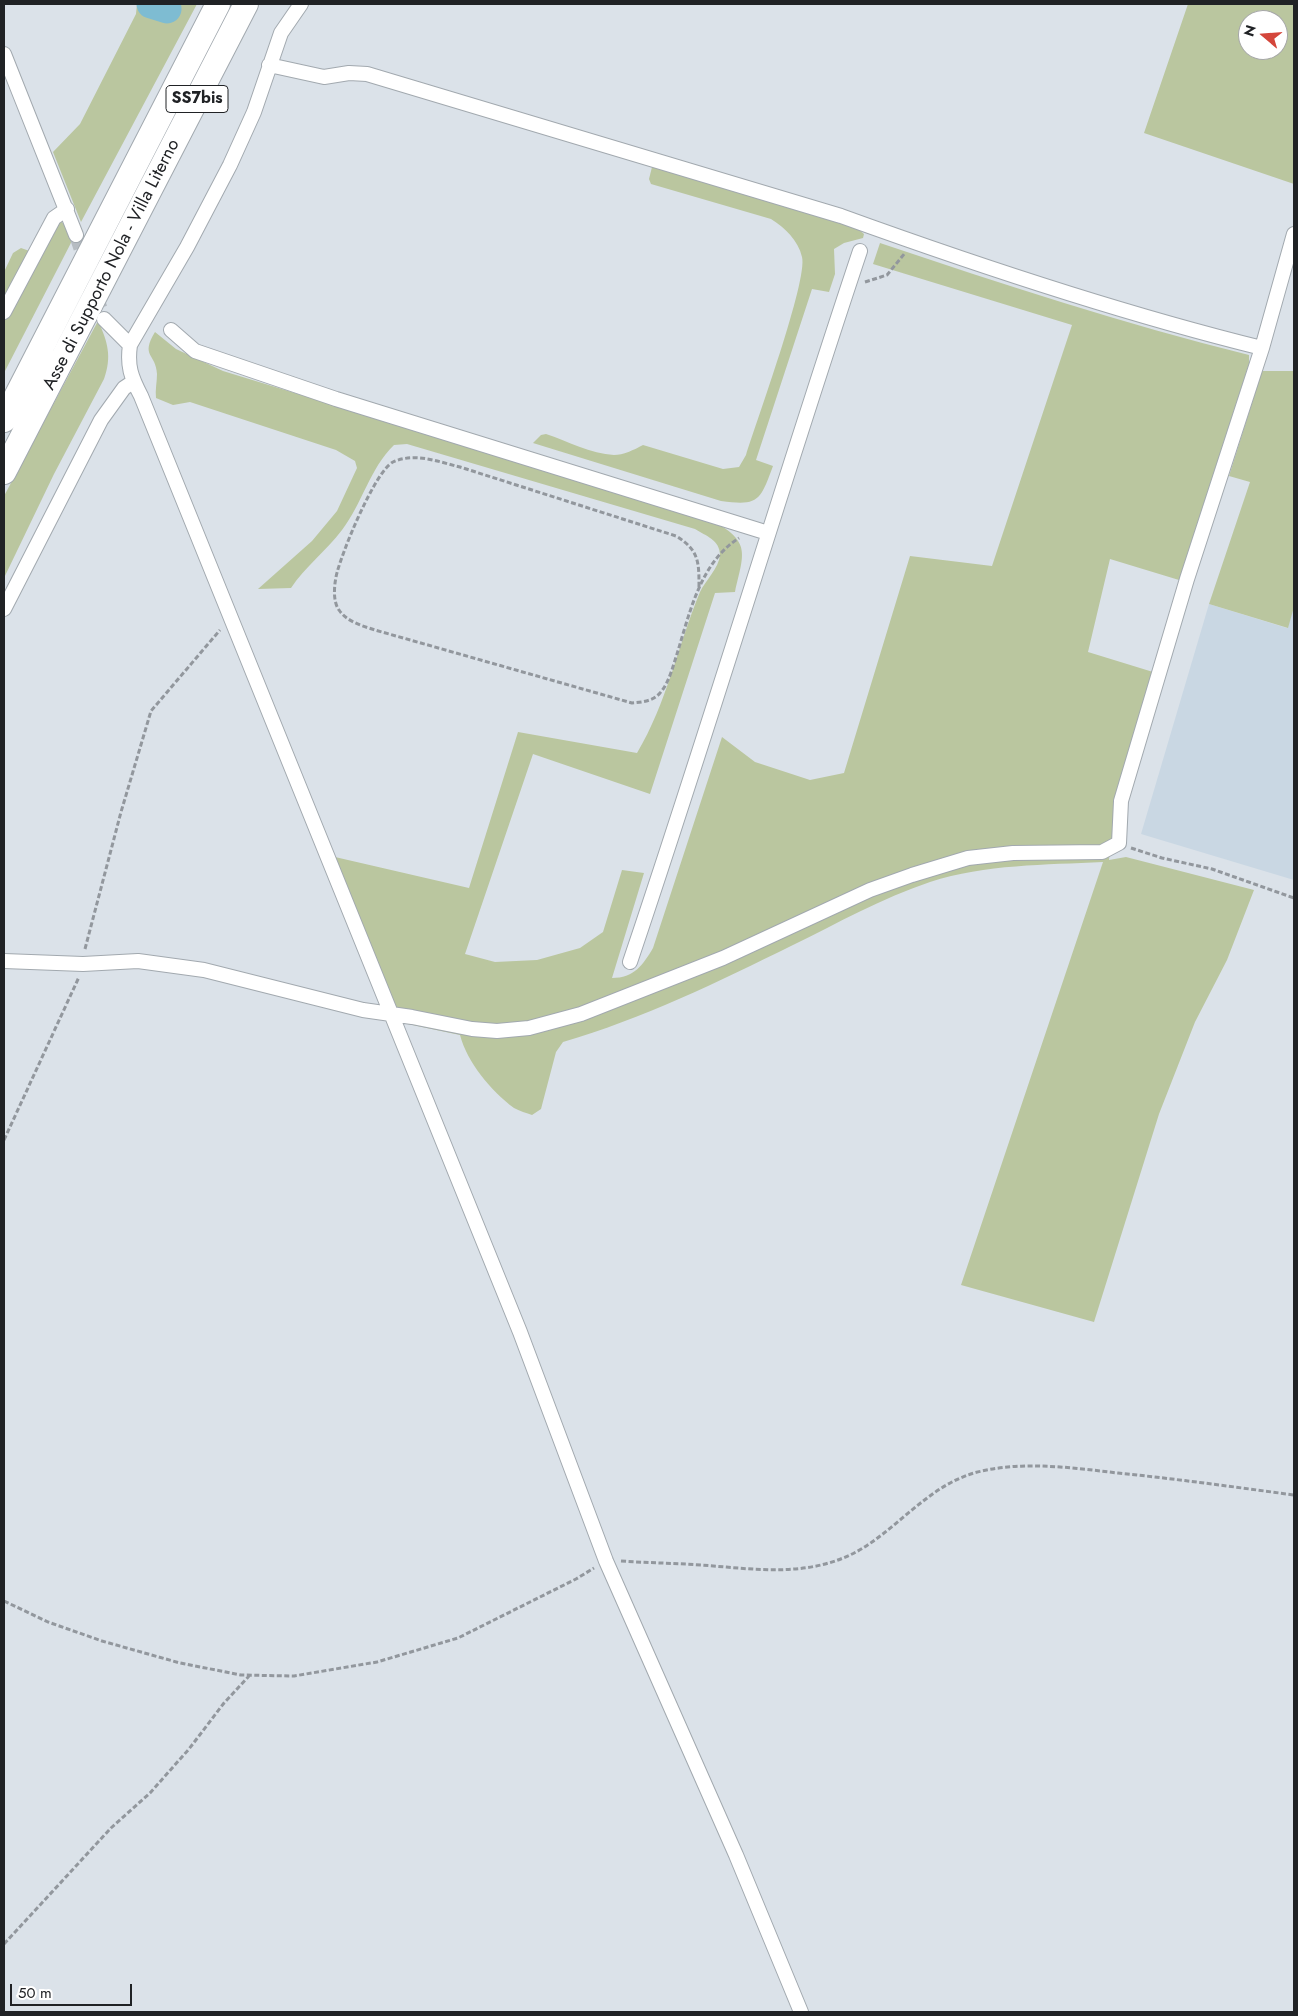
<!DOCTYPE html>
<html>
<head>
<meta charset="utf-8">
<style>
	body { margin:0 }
	#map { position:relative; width:1298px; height:2016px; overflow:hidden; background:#dbe2e9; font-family:Jost,sans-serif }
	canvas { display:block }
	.frame { position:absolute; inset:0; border:5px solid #202225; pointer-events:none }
	.north { position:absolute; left:1238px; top:10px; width:50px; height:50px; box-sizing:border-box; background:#fff; border:1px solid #a6a7a8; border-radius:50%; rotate:288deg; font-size:14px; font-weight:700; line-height:20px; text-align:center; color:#202225 }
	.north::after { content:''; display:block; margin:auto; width:18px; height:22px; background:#d4463b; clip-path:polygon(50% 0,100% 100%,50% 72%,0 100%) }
	.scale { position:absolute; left:10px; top:1984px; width:122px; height:22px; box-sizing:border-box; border:2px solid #202225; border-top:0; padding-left:6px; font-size:15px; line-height:18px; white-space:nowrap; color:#202225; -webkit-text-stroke:4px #fff; paint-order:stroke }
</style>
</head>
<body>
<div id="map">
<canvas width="1298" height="2016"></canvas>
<div class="frame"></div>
<div class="north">N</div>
<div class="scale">50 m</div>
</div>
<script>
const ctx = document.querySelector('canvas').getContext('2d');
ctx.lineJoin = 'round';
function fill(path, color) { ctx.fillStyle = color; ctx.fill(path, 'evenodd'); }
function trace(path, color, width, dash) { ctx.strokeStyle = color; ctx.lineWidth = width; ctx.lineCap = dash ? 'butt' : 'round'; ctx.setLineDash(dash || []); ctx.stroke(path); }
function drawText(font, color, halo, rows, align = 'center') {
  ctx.font = font + ' Jost,sans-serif'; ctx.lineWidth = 5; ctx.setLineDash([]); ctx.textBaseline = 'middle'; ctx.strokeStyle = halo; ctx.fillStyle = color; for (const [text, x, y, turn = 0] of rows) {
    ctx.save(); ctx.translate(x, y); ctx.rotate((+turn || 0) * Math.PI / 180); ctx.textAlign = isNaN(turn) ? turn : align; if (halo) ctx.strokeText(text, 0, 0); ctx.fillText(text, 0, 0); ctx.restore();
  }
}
const built = new Path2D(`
	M1209 604 1287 628 1294 607V880L1141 834Z`);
const green = new Path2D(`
	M137 4H197L81 222 53 152 80 124 136 14Z
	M1188 4H1294V184L1144 133ZM1248 20H1278V50H1248Z
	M652 167 801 207 857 228 864 234 863 238 844 243 834 249 835 274 829 292 812 289 756 460 773 466C760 501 759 506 721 501L533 443 541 435 546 434C567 441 591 454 614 455 623 455 634 450 643 445L723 469 739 467 746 455C756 423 808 280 802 257 798 240 785 228 771 219L651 184 649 179Z
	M61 221 74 237 4 373V272L13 253 21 248 38 254 50 230Z
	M880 243C1002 284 1124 324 1249 355V364L1179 580 1110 559 1088 652 1153 672C1136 734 1116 796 1109 860L1126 857 1254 890 1227 960 1195 1022 1159 1114 1094 1322 961 1285 1103 862C1045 865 986 864 930 882 882 898 838 923 793 945 718 982 642 1019 563 1042L556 1052 541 1109 532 1115C527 1113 519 1111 514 1108 491 1091 467 1062 460 1035L403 1023 391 999 335 857 469 888 518 732 637 753C667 703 678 645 700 592 705 581 719 568 720 555 720 540 706 536 695 529L407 444 394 445C370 468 362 504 342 530 326 551 305 567 291 588L258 589 312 541 337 511 357 468 355 461 336 450 190 402 173 405 156 398C155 390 157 382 157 374 156 353 140 357 155 332L176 349 223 371 713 521C751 542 744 553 735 592L715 593 650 794 533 754 465 954 495 962 537 960 580 948 603 932 622 870 644 873 612 978C634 978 643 965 653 948L722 737 755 762 810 780 844 773 910 556 992 566 1072 325 873 264Z
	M98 321C108 342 112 357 104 379L54 474 4 578V496Z
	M1262 371H1294V607L1288 628 1209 604 1250 482 1229 476Z`);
const river = new Path2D(`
	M151 4 167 9`);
const streetTunnel = new Path2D(`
	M76 235 104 319`);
const path = new Path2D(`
	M865 282 887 275 905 253
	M699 587C699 562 699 550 676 536L460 467C439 462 415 452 393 462 375 471 340 556 336 577 334 587 333 602 339 610 347 622 363 626 375 630L632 703C643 702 653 701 660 693 669 683 673 666 677 654 690 612 700 563 739 538
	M1131 848 1162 858 1212 869 1294 898
	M85 949 121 812 151 711 220 630
	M4 1140 79 977
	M621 1561C648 1563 674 1563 701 1565 756 1569 812 1579 863 1548 903 1523 934 1481 982 1471 1027 1461 1073 1468 1118 1473 1177 1479 1235 1487 1294 1495
	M4 1601 48 1622 102 1641 180 1663 241 1675 294 1676 377 1662 458 1638 576 1579 594 1568
	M4 1944 111 1828 150 1793 189 1749 224 1703 249 1676`);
const street = new Path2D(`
	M301 4 281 33 254 112 230 165 187 247 130 345C127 366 131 377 141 396L520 1332 606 1561 736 1855 801 2012
	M4 54 76 235
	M269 65 324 77 349 73 367 74 841 216C979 266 1120 313 1262 348
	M4 312 54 218 67 209
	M104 319 130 345
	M171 330 195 351 336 399 768 533
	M4 609 101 420 124 388 133 382
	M4 961 83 964 138 961 204 970 363 1010 412 1017 472 1029 497 1031 529 1028 581 1014 723 958 870 890 912 875 968 858 1013 853 1102 852 1119 843 1121 801 1187 579 1262 348 1294 234
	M630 962C710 726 781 487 860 251`);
const highway = new Path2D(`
	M4 420 218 4
	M4 472 246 4`);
const shields = [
	[197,99,62]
];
const shieldNames = [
	["SS7bis",197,99]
];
const streetNames = [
	["Asse di Supporto Nola - Villa Literno",112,265,-63]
];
fill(built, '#c9d7e3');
fill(green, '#bac69f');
trace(river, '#7ebcd2', 29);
trace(streetTunnel, '#b6bcc2', 14, [14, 7]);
trace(street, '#a2a9af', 16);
trace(highway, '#a2a9af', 26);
trace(path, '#92979d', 3, [5, 2.5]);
trace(street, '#fff', 14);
trace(highway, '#fff', 24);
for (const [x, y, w] of shields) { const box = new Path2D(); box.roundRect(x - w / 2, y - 13.5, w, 27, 4); ctx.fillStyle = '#fff'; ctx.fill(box); trace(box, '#202225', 1); }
drawText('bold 16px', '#202225', null, shieldNames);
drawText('18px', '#202225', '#fff', streetNames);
</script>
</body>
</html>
